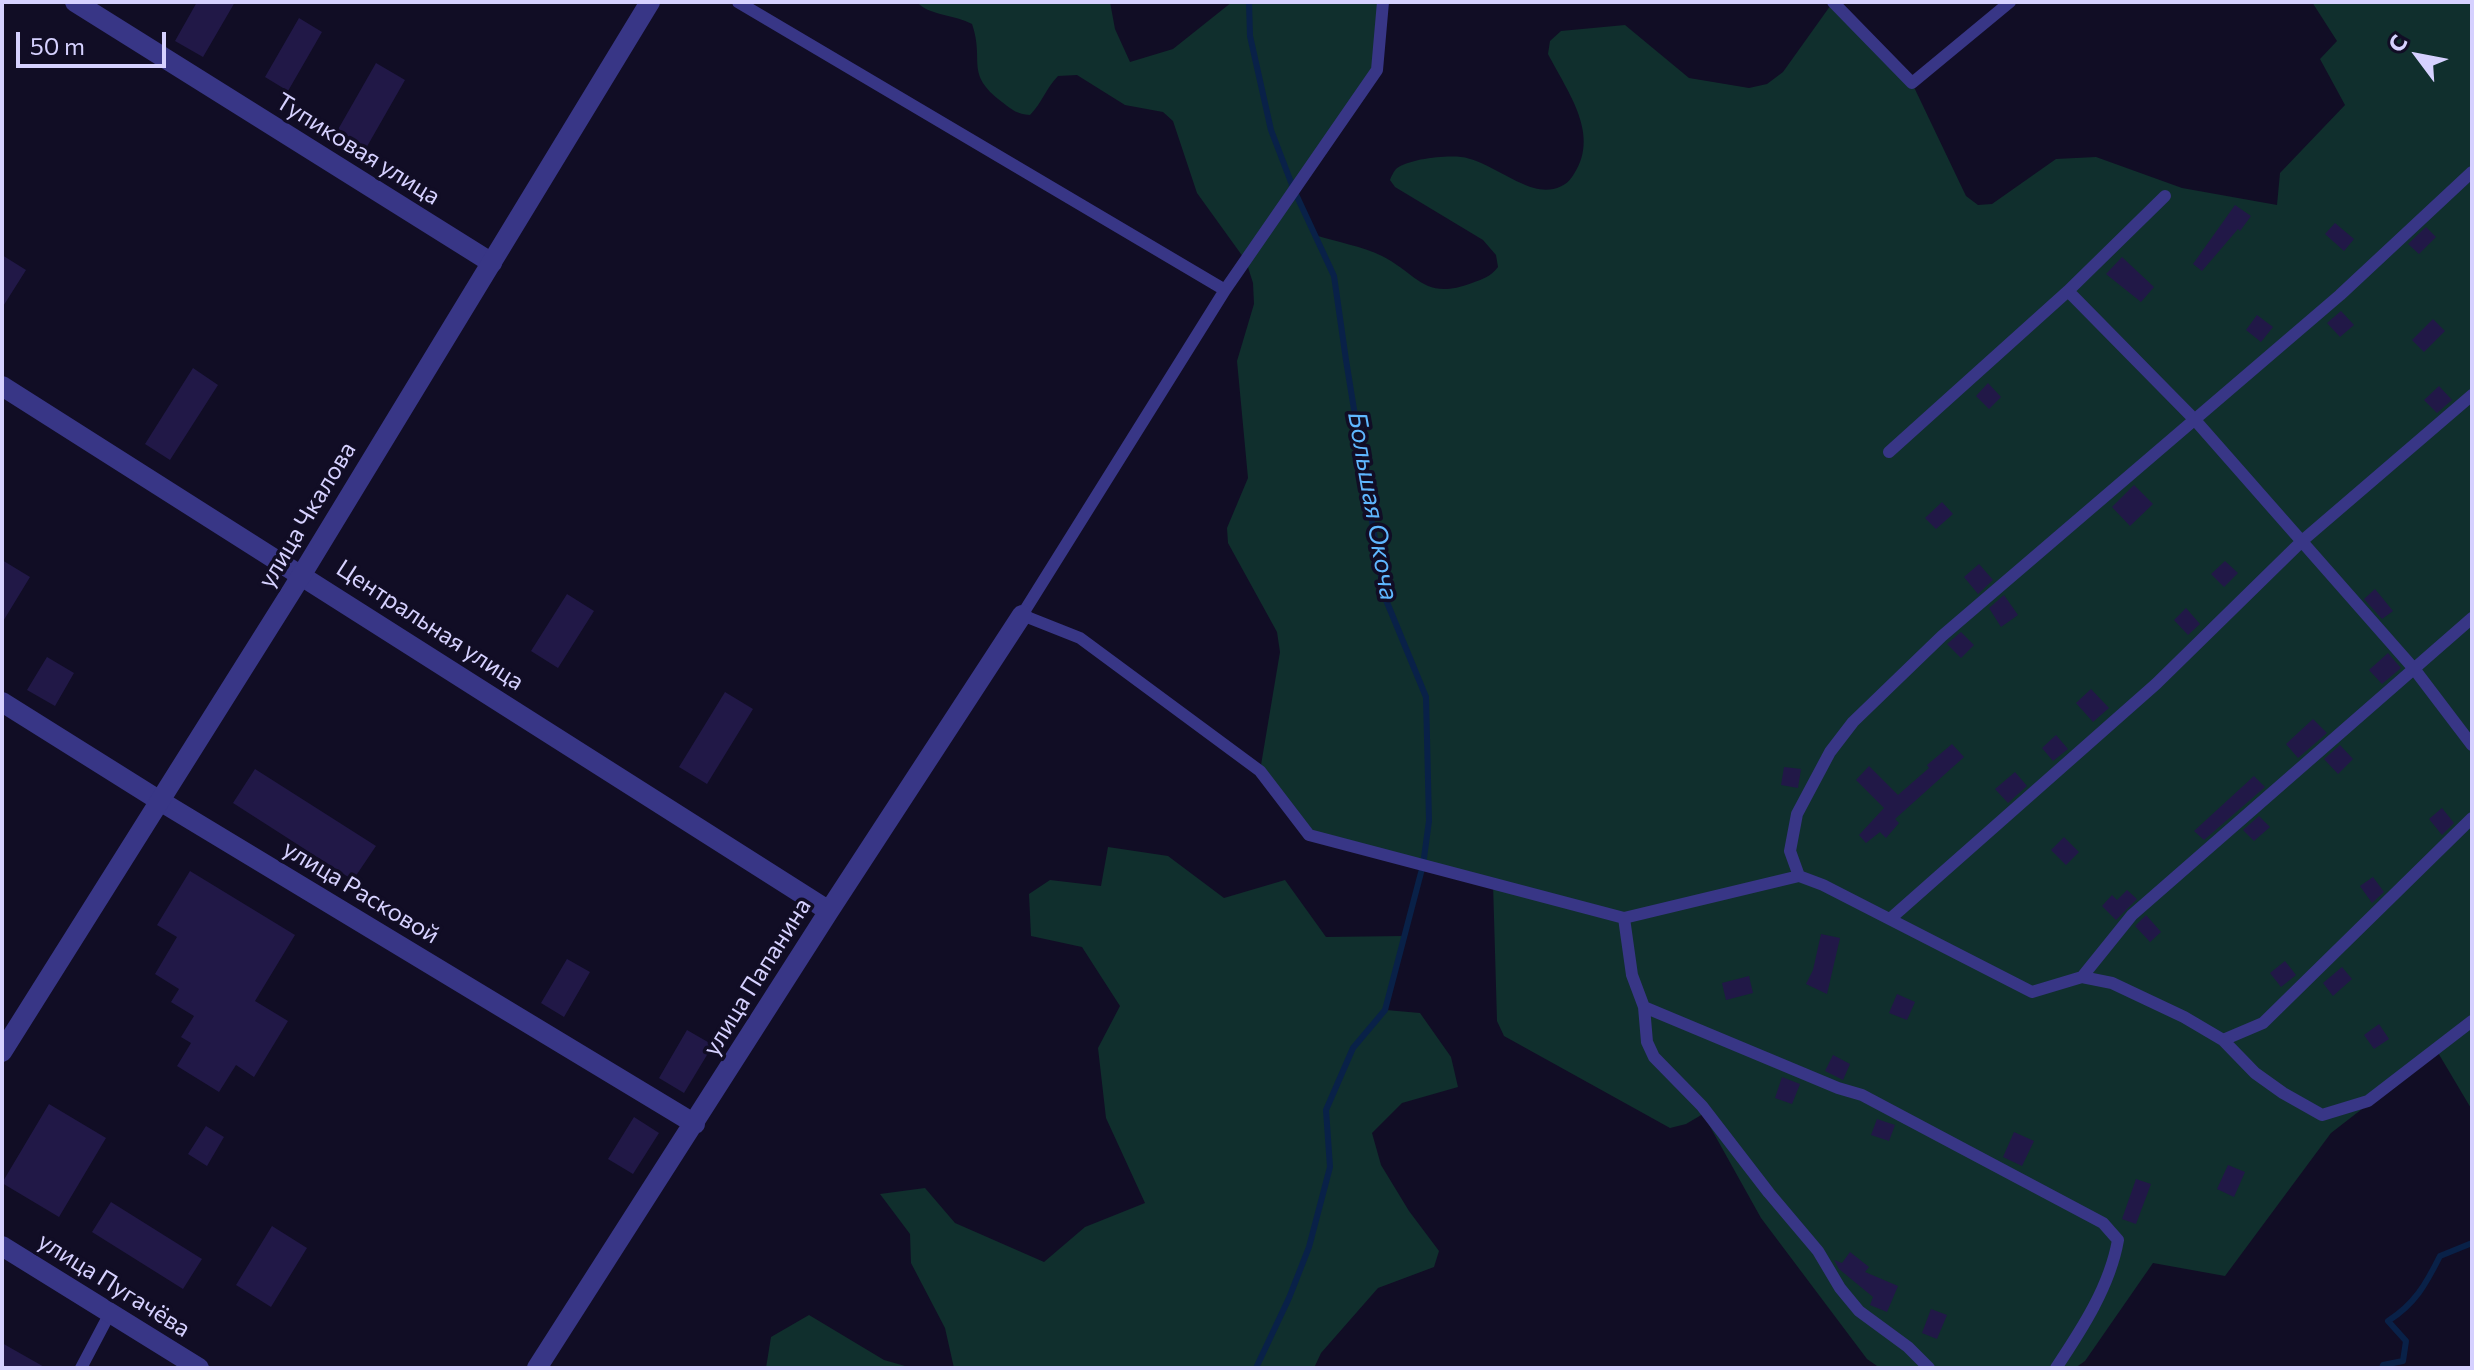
<!DOCTYPE html>
<html>
<head>
<meta charset="utf-8">
<style>
	body { margin:0 }
	#map { position:relative; width:2474px; height:1370px; overflow:hidden; background:#110d25; font-family:Commissioner,sans-serif }
	canvas { display:block }
	.frame { position:absolute; inset:0; border:4px solid #d6d1ff; pointer-events:none }
	.north { position:absolute; left:2378px; top:16px; width:80px; height:80px; -webkit-text-stroke:6px #110d25; paint-order:stroke; rotate:302deg; font-size:22px; font-weight:700; line-height:32px; text-align:center; color:#d6d1ff }
	.north::after { content:''; display:block; margin:auto; width:28px; height:36px; background:#d6d1ff; clip-path:polygon(50% 0,100% 100%,50% 72%,0 100%) }
	.scale { position:absolute; left:16px; top:32px; width:150px; height:36px; box-sizing:border-box; border:4px solid #d6d1ff; border-top:0; padding-left:10px; font-size:24px; line-height:28px; white-space:nowrap; color:#d6d1ff; -webkit-text-stroke:6px #110d25; paint-order:stroke }
</style>
</head>
<body>
<div id="map">
<canvas width="2474" height="1370"></canvas>
<div class="frame"></div>
<div class="north">С</div>
<div class="scale">50 m</div>
</div>
<script>
const ctx = document.querySelector('canvas').getContext('2d');
ctx.lineJoin = 'round';
function fill(path, color) { ctx.fillStyle = color; ctx.fill(path, 'evenodd'); }
function trace(path, color, width, dash) { ctx.strokeStyle = color; ctx.lineWidth = width; ctx.lineCap = dash ? 'butt' : 'round'; ctx.setLineDash(dash || []); ctx.stroke(path); }
function drawText(font, color, halo, rows, align = 'center') {
  ctx.font = font + ' Commissioner,sans-serif'; ctx.lineWidth = 7; ctx.setLineDash([]); ctx.textBaseline = 'middle'; ctx.strokeStyle = halo; ctx.fillStyle = color; for (const [text, x, y, turn = 0] of rows) {
    ctx.save(); ctx.translate(x, y); ctx.rotate((+turn || 0) * Math.PI / 180); ctx.textAlign = isNaN(turn) ? turn : align; if (halo) ctx.strokeText(text, 0, 0); ctx.fillText(text, 0, 0); ctx.restore();
  }
}
const green = new Path2D(`
	M917 2H1110L1115 29 1130 62 1173 49 1232 2H1383L1377 70 1294 191 1315 235C1336 242 1362 246 1382 256 1419 275 1424 301 1472 283 1483 279 1490 277 1498 267L1496 255 1483 240 1395 187 1390 180C1391 177 1394 171 1396 169 1408 159 1445 155 1461 157 1482 159 1512 182 1534 188 1548 192 1564 189 1572 177 1602 136 1568 93 1548 54L1550 41 1561 31 1625 25 1689 78 1749 88 1767 84 1783 72 1833 2 1912 83 1966 196 1978 205 1992 204 2056 159 2096 157 2182 188 2277 205 2280 173 2345 105 2320 59 2337 41 2312 2H2472V1110L2437 1051 2331 1133 2225 1276 2153 1263 2085 1361 2075 1368H1880L1867 1359 1761 1218 1703 1114 1686 1124 1670 1128 1504 1036 1497 1021 1493 883 1309 835 1260 771 1280 652 1277 632 1228 543 1227 528 1248 478 1237 361 1254 304 1253 283 1246 261 1197 193 1173 121 1163 112 1125 105 1077 75 1058 76C1046 88 1042 103 1030 115 1017 114 1012 110 1002 102 964 73 985 62 972 24 956 15 927 15 917 2Z
	M1108 847 1168 856 1224 898 1285 880 1326 937 1404 936 1386 1010 1420 1013 1451 1057 1458 1087 1402 1103 1372 1133 1381 1165 1409 1211 1439 1251 1434 1267 1378 1288 1321 1353 1314 1368H954L945 1328 911 1263 910 1234 880 1194 925 1188 955 1223 1044 1262 1085 1227 1145 1203 1106 1118 1098 1048 1120 1006 1082 947 1031 936 1029 894 1050 880 1101 886Z
	M809 1315 884 1360 912 1368H766L771 1337Z`);
const stream = new Path2D(`
	M1249 2 1250 36 1271 130 1294 190 1334 276 1346 360 1384 595 1426 697 1429 821 1423 865 1385 1010 1353 1048 1326 1110 1330 1167 1309 1247 1289 1298 1256 1368
	M2382 1368 2383 1365 2403 1361 2406 1341 2388 1321C2415 1304 2426 1284 2440 1256L2472 1243`);
const building = new Path2D(`
	M197 2H235L203 57 175 41Z
	M299 18 322 32 288 91 265 77Z
	M376 63 405 80 361 157 332 140Z
	M2235 205 2251 216 2240 231 2238 229 2202 271 2193 264Z
	M2335 223 2354 239 2344 251 2325 234Z
	M2426 227 2436 237 2419 254 2408 244Z
	M2 255 26 270 2 308Z
	M2122 257 2154 287 2141 302 2106 274Z
	M2341 311 2354 325 2340 337 2327 323Z
	M2257 315 2273 327 2261 342 2246 330Z
	M2433 319 2445 331 2424 352 2412 340Z
	M193 368 218 385 170 460 145 444Z
	M1988 383 2001 397 1989 409 1976 396Z
	M2439 386 2452 400 2437 413 2424 400Z
	M2134 485 2153 504 2130 526 2112 507Z
	M1942 502 1953 514 1936 529 1925 518Z
	M2 560 30 577 2 623Z
	M2225 561 2238 573 2224 587 2211 574Z
	M1979 564 1993 580 1978 594 1964 577Z
	M2375 589 2393 611 2382 619 2364 599Z
	M567 594 594 611 558 668 531 651Z
	M2004 595 2018 615 2001 627 1989 608Z
	M2186 608 2200 624 2188 635 2174 620Z
	M1961 632 1974 645 1961 658 1947 644Z
	M2388 653 2401 668 2382 684 2369 670Z
	M47 657 74 673 55 706 27 690Z
	M2091 689 2109 708 2093 722 2076 703Z
	M725 692 753 709 707 784 679 767Z
	M2313 719 2327 733 2298 758 2286 744Z
	M2056 735 2068 749 2053 761 2042 748Z
	M1952 744 1964 757 1895 819 1899 823 1886 838 1880 832 1866 843 1859 835 1884 808 1856 780 1869 766 1898 795 1929 768 1927 765Z
	M2340 745 2353 759 2338 774 2324 759Z
	M1784 767 1801 769 1798 788 1781 785Z
	M255 769 376 846 353 880 233 803Z
	M2015 772 2027 786 2008 803 1995 789Z
	M2254 776 2265 787 2204 840 2194 831Z
	M2442 808 2454 823 2442 835 2429 819Z
	M2259 816 2270 827 2254 841 2243 830Z
	M2064 837 2079 852 2066 865 2051 850Z
	M190 871 295 935 255 1001 288 1021 254 1077 236 1065 219 1092 177 1066 191 1043 181 1037 194 1016 171 1002 179 989 155 974 177 937 157 925Z
	M2373 877 2384 892 2372 903 2360 886Z
	M2127 890 2137 899 2116 920 2102 906 2112 895 2117 900Z
	M2146 915 2161 932 2150 942 2135 926Z
	M1821 934 1840 938 1827 994 1806 984 1813 970Z
	M567 959 590 972 564 1017 541 1003Z
	M2285 961 2296 975 2281 987 2270 973Z
	M2342 967 2352 979 2333 996 2323 983Z
	M1749 976 1753 993 1726 1000 1722 983Z
	M1897 994 1915 1002 1907 1020 1889 1013Z
	M2379 1024 2389 1039 2374 1049 2364 1035Z
	M687 1030 713 1045 684 1093 659 1078Z
	M1833 1055 1850 1064 1843 1080 1825 1071Z
	M1782 1077 1800 1084 1792 1104 1775 1098Z
	M49 1104 106 1138 59 1217 2 1183Z
	M634 1117 659 1133 633 1174 608 1159Z
	M1877 1119 1895 1125 1889 1141 1871 1135Z
	M206 1126 224 1137 207 1166 188 1154Z
	M2014 1132 2034 1141 2022 1166 2003 1157Z
	M2228 1165 2245 1172 2234 1197 2217 1189Z
	M2136 1179 2151 1184 2136 1224 2122 1219Z
	M111 1202 202 1259 183 1289 92 1232Z
	M272 1226 307 1248 271 1307 236 1285Z
	M1850 1252 1869 1267 1865 1272 1898 1286 1887 1312 1870 1305 1873 1297 1839 1269 1834 1260 1842 1263Z
	M1931 1309 1947 1315 1937 1339 1922 1333Z
	M2 1343 46 1368H2Z`);
const service = new Path2D(`
	M738 2 1225 290 1022 615 1080 638 1260 771 1309 835 1624 918 1799 876 1823 885 2032 992 2082 977 2132 915 2472 618
	M1833 2 1912 83 2010 2
	M1225 290 1377 70 1383 2
	M2068 291 2195 420 2415 670 2472 745
	M1889 452 2068 291 2165 196
	M1799 876 1790 851 1797 814 1830 752 1853 722 1942 636 2340 295 2472 172
	M1624 918 1632 975 1644 1007 1647 1042 1654 1057 1702 1106 1769 1193 1818 1251 1840 1288 1859 1311 1908 1347 1929 1368
	M1890 919 2156 684 2302 541 2472 395
	M2082 977 2112 983 2184 1017 2223 1040 2255 1073 2283 1093 2322 1115 2368 1101 2472 1021
	M1644 1007 1838 1088 1862 1095 2103 1223 2118 1240C2110 1286 2082 1329 2056 1368
	M2223 1040 2263 1023 2472 818
	M81 1368 110 1313`);
const minor = new Path2D(`
	M75 2 492 263
	M2 386 829 911
	M2 702 160 801 695 1124
	M2 1246 199 1368
	M537 1368 829 911 1022 615`);
const tertiary = new Path2D(`
	M2 1052 293 589 650 2`);
const streetNames = [
	["Тупиковая улица",358,149,32],
	["улица Чкалова",307,515,-59],
	["Центральная улица",430,625,33],
	["улица Расковой",361,892,31],
	["улица Папанина",757,977,-58],
	["улица Пугачёва",114,1285,32]
];
const waterNames = [
	["Большая Окоча",1373,506,80]
];
fill(green, '#102f2d');
trace(stream, '#092148', 6);
fill(building, '#211847');
trace(service, '#383686', 12);
trace(minor, '#383686', 20);
trace(tertiary, '#383686', 20);
drawText('24px', '#d6d1ff', '#110d25', streetNames);
drawText('italic 26px', '#5fb7ff', '#110d25', waterNames);
</script>
</body>
</html>
